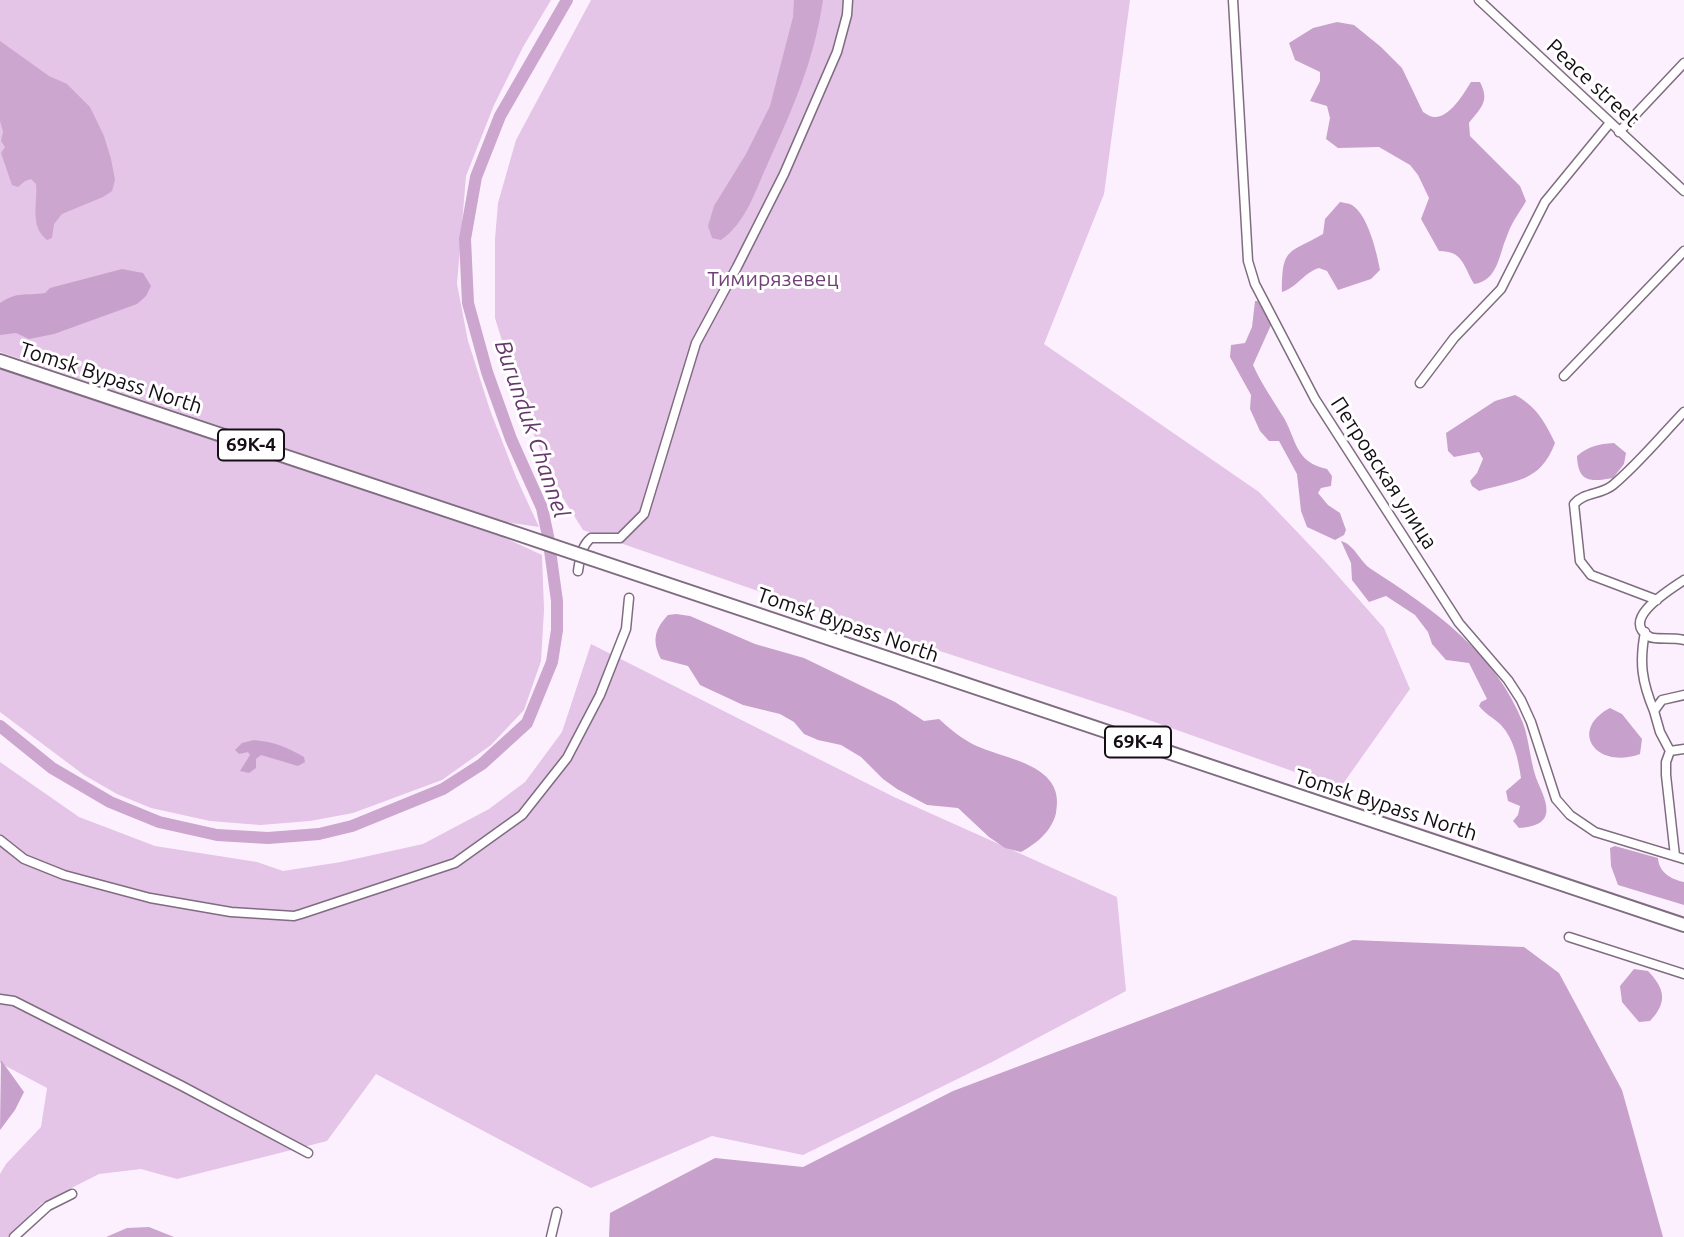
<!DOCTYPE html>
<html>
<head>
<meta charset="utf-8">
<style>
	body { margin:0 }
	canvas { display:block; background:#fdf0fe }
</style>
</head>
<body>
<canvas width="1684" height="1237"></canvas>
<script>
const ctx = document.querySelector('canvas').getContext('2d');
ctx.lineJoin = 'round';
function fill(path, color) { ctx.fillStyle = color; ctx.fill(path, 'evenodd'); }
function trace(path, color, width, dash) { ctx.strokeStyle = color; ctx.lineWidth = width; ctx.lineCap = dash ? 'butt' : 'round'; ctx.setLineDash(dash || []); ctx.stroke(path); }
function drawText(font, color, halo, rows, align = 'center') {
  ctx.font = font + ' Ubuntu,sans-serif'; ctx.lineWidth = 6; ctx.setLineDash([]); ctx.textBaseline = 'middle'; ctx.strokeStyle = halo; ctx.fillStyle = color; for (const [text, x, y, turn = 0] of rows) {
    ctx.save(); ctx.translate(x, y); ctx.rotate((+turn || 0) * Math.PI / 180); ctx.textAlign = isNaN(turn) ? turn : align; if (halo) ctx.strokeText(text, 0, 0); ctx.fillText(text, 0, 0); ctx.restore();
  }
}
const green = new Path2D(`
	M0 0H551L523 47 494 105 466 176 457 284 468 341 490 410 516 477 539 527 505 522 0 352Z
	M591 0H1130L1104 194 1044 344 1259 492 1323 559 1384 628 1410 689 1340 788 1129 713 778 598 583 530 556 487 522 406 495 318V239L498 203 516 140Z
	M0 367 501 536 542 555 544 610 541 661 524 710 491 745 442 780 353 813 310 821 260 825 210 821 151 808 117 794 84 775 0 712Z
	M591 644 894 797 1117 897 1126 991 992 1062 803 1155 712 1136 591 1188 376 1074 327 1141 177 1179 141 1169 99 1174 42 1203 8 1237H0V1174L6 1164 41 1127 47 1088 0 1063V762L79 817 155 846 257 862 283 871 341 862 423 844 489 809 525 782 562 732Z`);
const forest = new Path2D(`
	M1337 22 1354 25 1381 47 1402 68 1423 112C1427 114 1430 117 1434 117 1450 118 1464 93 1471 82H1480C1490 102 1481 107 1469 123L1470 136 1520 186 1526 201C1520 212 1511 223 1507 236 1499 254 1498 281 1474 284 1463 265 1463 251 1439 251L1421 219 1429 198 1418 175 1410 165 1379 147 1338 148 1326 139 1330 118 1327 106 1310 101 1320 81V72L1295 60 1289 43 1313 28Z
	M1340 202C1344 203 1348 203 1352 205 1368 215 1377 253 1380 270L1371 279 1338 290 1327 271 1319 268C1303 273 1298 287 1282 292 1282 247 1288 254 1323 234L1325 219Z
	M122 269 143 273 151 286 146 296 137 304 54 334 29 339 16 333 0 335V303C18 291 25 296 45 293L50 288Z
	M1255 301H1259L1271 325 1253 365C1262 385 1273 400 1284 418 1297 441 1295 462 1327 469L1332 476 1331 486 1321 488 1318 493 1328 505 1340 513 1346 530 1344 535 1335 540 1307 527 1301 511 1297 474 1279 441H1269L1260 431 1250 409 1251 395 1230 357 1231 345 1245 343 1252 327Z
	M1515 395C1536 406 1545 422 1555 443 1540 483 1515 480 1479 491L1472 486 1470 481 1477 473 1483 459 1479 452 1454 457 1448 451 1446 433 1495 401Z
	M1614 443 1626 453 1624 464 1613 478C1591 482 1578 483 1577 456 1589 446 1598 444 1614 443Z
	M1341 541C1354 544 1360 562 1371 569 1432 608 1496 653 1523 723 1530 742 1530 766 1539 785 1550 809 1553 826 1519 828L1513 821 1518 815 1520 806 1508 801 1506 791 1521 778C1518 759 1514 739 1501 725 1494 718 1485 714 1479 706L1481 702 1487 699 1469 663 1446 660 1432 644 1428 632 1415 615 1386 596 1369 602 1352 580 1351 563Z
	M676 614 690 616 755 644 804 658 895 702 924 721 939 719C948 727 958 736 969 742 999 760 1067 761 1056 813 1052 831 1036 844 1021 852L1005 848 989 837 958 808 927 805 897 789 883 779 861 757 841 745 818 740 804 734 794 722 780 714 743 705 700 685 688 666 661 659C652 641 654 630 668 615Z
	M1610 708 1622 714 1642 739 1640 754C1596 770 1568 730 1610 708Z
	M254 740C274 742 287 747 304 757L305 762 298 766 261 755 256 759V768L249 773 240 771 250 755 248 752 239 754 235 750 242 743Z
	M1615 846 1658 858C1659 872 1670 879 1684 882V905L1618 885 1611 866 1610 848Z
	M1353 940 1524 947 1559 973 1622 1090 1663 1237H609L610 1213 715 1158 803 1167 953 1091Z
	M1634 969 1648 971C1665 989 1668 1002 1650 1021L1639 1022 1622 1002 1620 986Z
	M1 1060 24 1092 15 1110 0 1130Z`);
const water = new Path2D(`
	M794 0H823C814 61 793 108 768 163 756 189 746 223 721 240L712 238 708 226 714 206 746 154 770 106 793 17Z
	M0 41 49 76 67 84 90 107 104 136 111 159 115 180 112 191 103 197 62 214 54 224 52 238 47 240C29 226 38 203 36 184L31 179 25 181 18 187 12 185 1 153 5 147 1 141 3 132 0 121Z
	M149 1227 174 1237H106L127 1228Z`);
const river = new Path2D(`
	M0 726 52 768 110 802 159 822 217 835 268 838 319 834 352 826 443 789 482 764 527 723 552 662 557 630V601L548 536 542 508 511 439 487 372 468 303 465 239 476 177 500 116 567 0`);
const minor = new Path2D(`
	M1233 0 1248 261 1255 284 1315 399 1459 623 1508 680 1521 700 1531 722 1556 799 1570 815 1595 832 1684 859
	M1479 0 1684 191
	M1619 132 1684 63
	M1564 376 1684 251
	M1420 383 1454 338 1501 289 1545 202 1609 124
	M578 571C580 559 581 546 591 538H620L644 514 696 343 737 267 784 174 837 52 847 15 848 0
	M1684 580C1671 589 1618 620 1650 637 1656 640 1673 637 1684 640
	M1657 600 1591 575 1580 561 1574 504C1584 492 1601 495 1613 485 1639 463 1661 436 1684 412
	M1645 632C1639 663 1642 682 1654 711
	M1670 751 1684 749
	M0 840 24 859 64 875 150 898 231 912 294 916 301 914 455 863 522 815 567 758 600 695 626 629 629 598
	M1675 856 1666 775V762L1670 751 1660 732 1654 711 1662 700 1684 695
	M1569 937 1684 974
	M0 999 14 1001 182 1086 308 1153
	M14 1237 48 1206 72 1194
	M551 1237 557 1212`);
const primary = new Path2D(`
	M0 361 503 529
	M592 559 1684 925`);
const primaryBridge = new Path2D(`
	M503 529 592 559`);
const shields = [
	[251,445,66],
	[1138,742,66]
];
const shieldNames = [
	["69К-4",251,445],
	["69К-4",1138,742]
];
const streetNames = [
	["Peace street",1593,83,43],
	["Tomsk Bypass North",111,378,18],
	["Петровская улица",1384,473,57],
	["Tomsk Bypass North",848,625,19],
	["Tomsk Bypass North",1386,805,18]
];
const parkNames = [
	["Тимирязевец",773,279]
];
const waterNames = [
	["Burunduk Channel",532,429,71]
];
fill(green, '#e4c4e7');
fill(forest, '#c7a1cb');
fill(water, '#cca6cf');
trace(river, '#cca6cf', 12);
trace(minor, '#7f6c80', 11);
trace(primary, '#7f6c80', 16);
trace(minor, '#fff', 8);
trace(primary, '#fff', 12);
trace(primaryBridge, '#7f6c80', 16, []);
trace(primaryBridge, '#fff', 12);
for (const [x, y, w] of shields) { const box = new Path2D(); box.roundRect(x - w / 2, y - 15.5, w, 31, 5); ctx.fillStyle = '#fff'; ctx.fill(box); trace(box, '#150e15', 2); }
drawText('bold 19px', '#150e15', null, shieldNames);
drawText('21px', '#150e15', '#fff', streetNames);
drawText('21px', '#703f75', '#fff', parkNames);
drawText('italic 23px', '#66376c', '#fff', waterNames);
</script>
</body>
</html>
